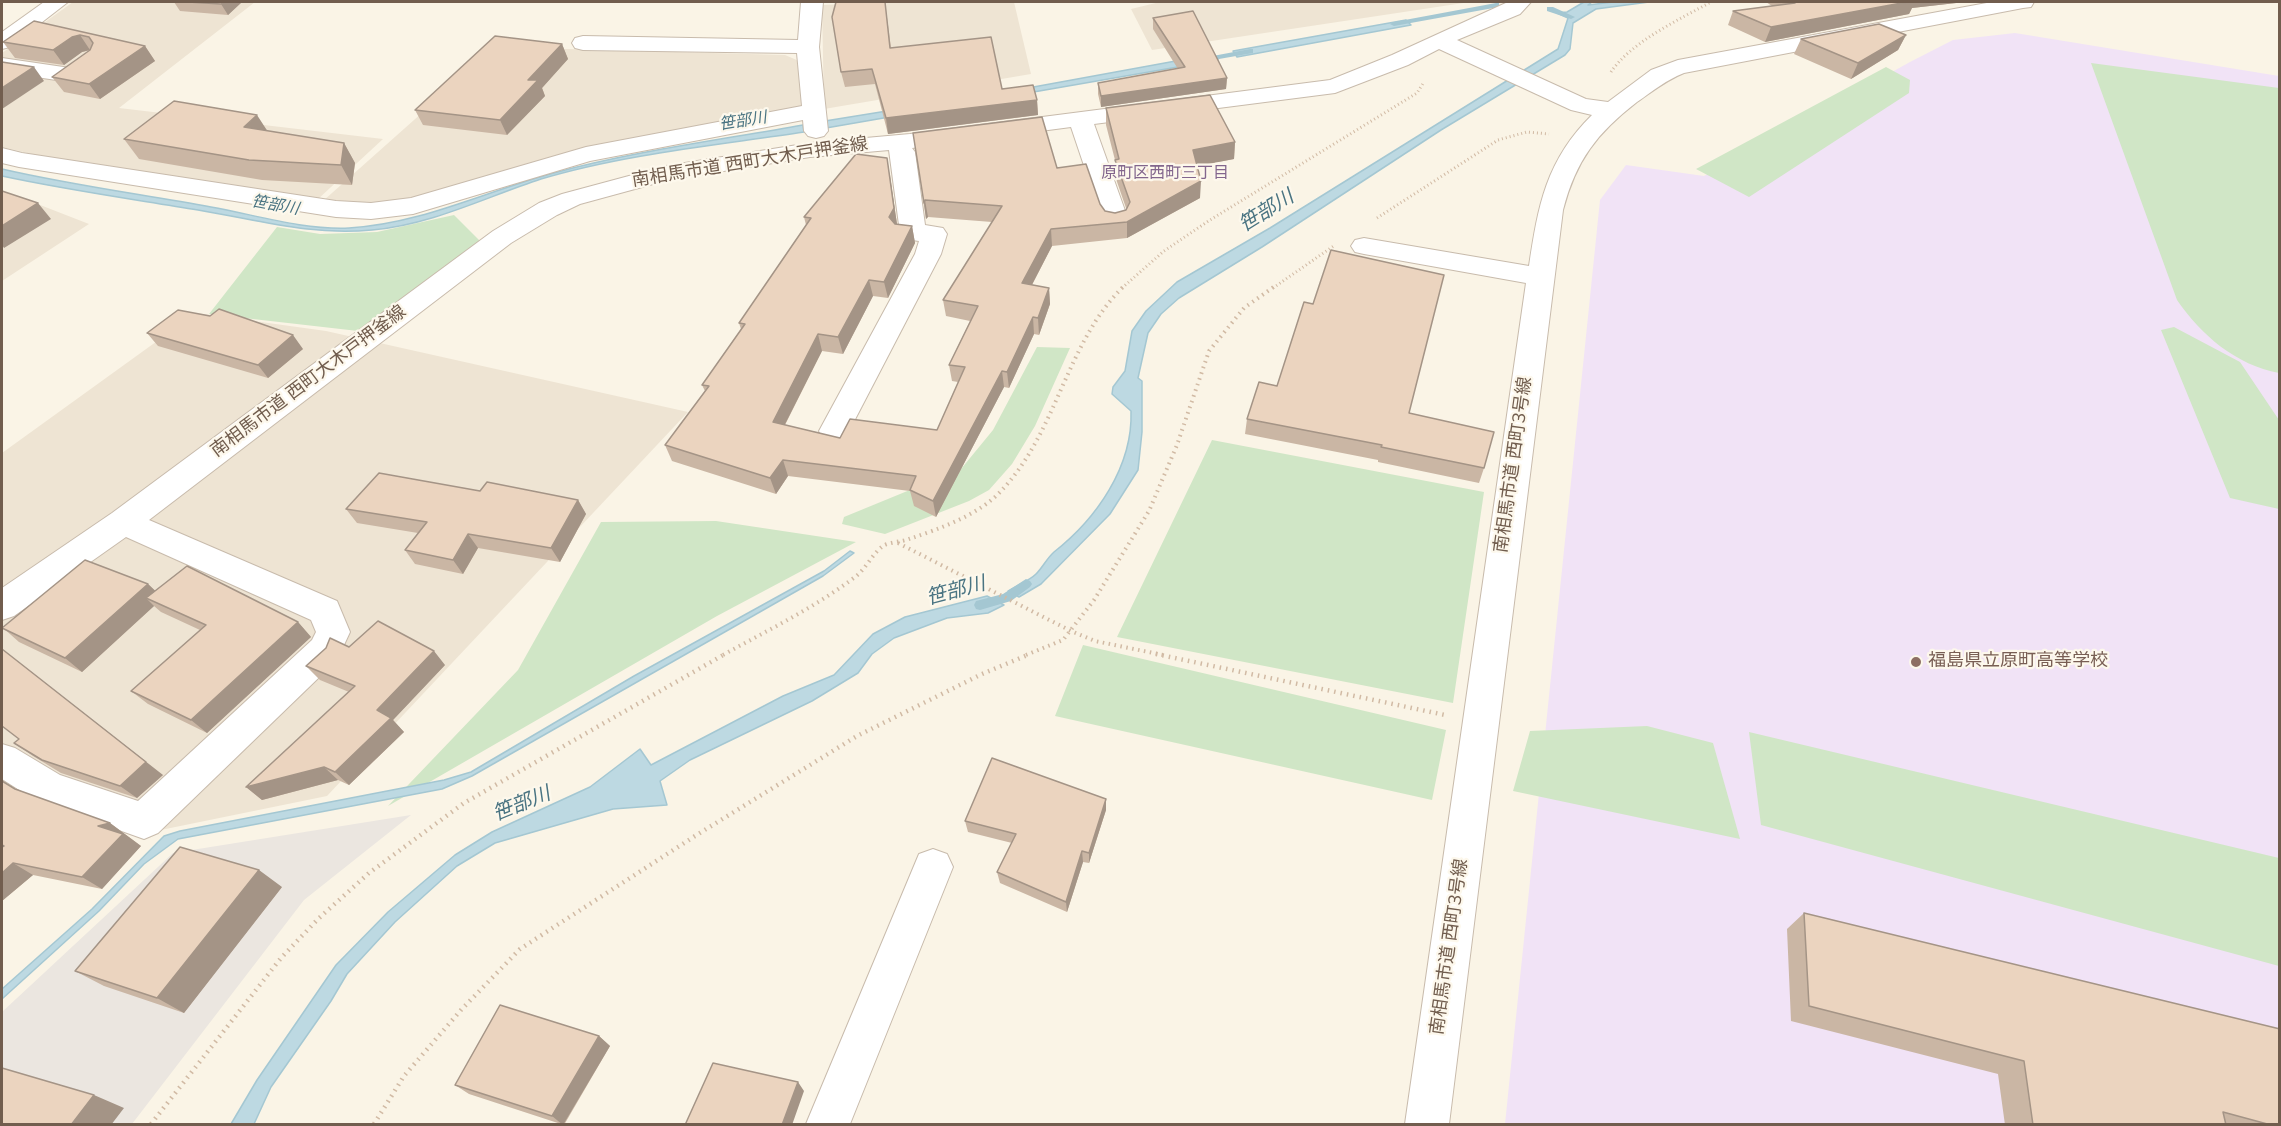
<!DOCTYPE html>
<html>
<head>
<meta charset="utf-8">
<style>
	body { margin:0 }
	#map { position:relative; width:2281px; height:1126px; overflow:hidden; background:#faf4e6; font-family:"Nunito Sans",sans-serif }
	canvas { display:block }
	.frame { position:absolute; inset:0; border:3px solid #715d4e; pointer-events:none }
</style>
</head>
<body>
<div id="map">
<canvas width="2281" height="1126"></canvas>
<div class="frame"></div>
</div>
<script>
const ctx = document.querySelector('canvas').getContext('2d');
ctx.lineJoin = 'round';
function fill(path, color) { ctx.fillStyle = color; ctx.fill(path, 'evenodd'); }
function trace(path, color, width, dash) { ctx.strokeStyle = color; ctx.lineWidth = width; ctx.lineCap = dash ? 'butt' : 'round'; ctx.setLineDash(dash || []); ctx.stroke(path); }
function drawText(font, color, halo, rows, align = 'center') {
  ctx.font = font + ' "Nunito Sans","Noto Sans JP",sans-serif'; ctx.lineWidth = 4.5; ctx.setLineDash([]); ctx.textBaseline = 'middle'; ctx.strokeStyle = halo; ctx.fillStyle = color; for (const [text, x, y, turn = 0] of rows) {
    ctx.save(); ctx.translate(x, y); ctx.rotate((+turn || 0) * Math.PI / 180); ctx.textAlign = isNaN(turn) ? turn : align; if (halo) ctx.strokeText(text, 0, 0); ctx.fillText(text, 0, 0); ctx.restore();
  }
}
const residential = new Path2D(`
	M73 2H255L119 108 383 139 317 200 62 161 2 147V53Z
	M895 2H1014L1031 74 824 109 822 5Z
	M1160 2H1470L1152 50 1131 9Z
	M496 47 785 55 799 61 804 103 797 111 421 201 373 206 323 201Z
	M2 193 35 203 89 224 2 281Z
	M196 313 326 331 688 412 327 796 146 833 2 752V453Z`);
const industrial = new Path2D(`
	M411 815 304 900 132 1124H2V1012L173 853Z`);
const education = new Path2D(`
	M2015 33 2279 76V1124H1505L1600 200 1626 165 1704 176 1910 62 1953 40Z`);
const green = new Path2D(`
	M2091 63 2279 88V373C2236 365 2201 335 2177 300Z
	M1886 67 1910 80 1909 93 1749 197 1696 169Z
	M454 215 480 241 358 331 209 314 277 227 320 234 377 232Z
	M2174 327 2240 362 2279 420V509L2230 498 2161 330Z
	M1037 347 1070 348 1035 426 1012 464 989 490 969 501 885 534 842 524 844 517 961 469 993 430Z
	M1212 440 1484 492 1453 703 1117 637Z
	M716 521 856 542 717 616 388 806 518 670 601 522Z
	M1083 645 1446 730 1432 800 1055 716Z
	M1647 726 1713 743 1740 839 1513 791 1530 731Z
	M1749 732 2279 858V966L1761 825Z`);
const water = new Path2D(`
	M1584 2H1592L1588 5 1613 2H1649L1596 9 1573 23 1570 49 1565 55 1441 130 1262 247 1179 298 1161 314 1148 333 1138 378 1142 381V432L1138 470 1110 514 1041 584 1019 597 1008 591C1017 585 1029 581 1036 574 1043 567 1047 558 1054 552 1096 519 1133 467 1131 411L1112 394 1113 387 1125 371 1132 331 1146 311 1177 282 1270 228 1558 49 1568 18 1557 13 1567 12Z
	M1406 20 1411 25 1237 57 1233 51Z
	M1214 54 1218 60 826 128 825 121 1017 90Z
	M803 125 804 132C719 145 624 154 541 179 486 197 431 225 372 230 310 236 258 220 198 210 132 199 67 190 2 176V169C71 185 140 194 211 207 256 215 303 230 349 228 421 224 486 191 554 173 635 151 720 140 803 125Z
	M850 551 854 553 823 576 472 776 442 789 178 839 144 864 99 911 2 999V989L92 909 164 836 180 831 444 780 471 772 634 676 824 571Z
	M987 596 1004 605 988 613 947 618 894 638 872 654 858 673 812 701 690 760 660 781 667 805 613 809 495 843 457 866 395 922 347 974 331 1001 271 1087 254 1124H231L257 1080 336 965 388 912 455 855 492 832 590 787 640 749 651 765 783 696 834 675 873 634 905 617Z`);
const stream = new Path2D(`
	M1496 3H1499V7L1394 26 1390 24 1394 22Z
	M1547 7H1553L1575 17 1571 19 1547 11Z
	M1250 49H1253V53L1202 62 1198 60 1202 58Z
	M1026 579 1030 581 1032 584 1030 587 1011 601 980 610 976 609 974 605 976 601 1003 594Z`);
const pathFar2 = new Path2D(`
	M1611 72C1631 42 1680 19 1711 2
	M1377 218 1498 140 1527 132 1549 134
	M1122 288 1164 251 1210 220 1417 93 1424 82
	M1273 288 1335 245`);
const pathFar1 = new Path2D(`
	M898 543 1071 631 1095 641 1163 655
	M723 655C768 630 814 608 855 577 866 569 872 554 883 546 889 542 901 542 909 539 939 529 979 515 1001 491 1058 431 1066 342 1124 286
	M1026 655 1063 640 1094 600 1149 511 1177 445 1209 351 1244 308 1275 286`);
const path = new Path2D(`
	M1156 654 1445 715
	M151 1124 281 958 318 919 369 873 464 803 725 654
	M374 1124 404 1076 461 1010 520 949 695 836 857 736 982 674 1030 654`);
const minor = new Path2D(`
	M44 2H68L10 47 2 49V32Z
	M801 2H823L819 47 828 131 824 136 816 138 808 136 804 131 803 120 590 161 413 214 371 219 336 217 19 167 2 163V148L22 153 336 201 371 203 411 198 586 147 802 106 797 53 583 50 575 48 572 43 575 38 583 36 798 40Z
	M1508 2H1531L1520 14 1457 40 1586 99 1608 102 1651 70 1678 60 1992 2H2034L2031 7 2023 8 1684 73C1666 80 1653 91 1637 102 1597 133 1576 160 1563 210L1449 1124H1405L1526 283 1364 254 1355 252 1351 246 1355 240 1364 238 1529 266C1538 206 1546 160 1592 115L1571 110 1439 49 1408 65 1335 93 1094 124 1128 219 1124 225 1115 227 1106 225 1102 219 1071 127 912 148 915 152 925 225 943 228 947 234 941 254 849 431 845 439 834 442 823 439 819 431 915 254 919 241 898 238 894 232 899 225 889 150 810 157 668 180 580 204 557 215 511 243 149 520 337 601 350 632 337 660 158 833 144 839 35 800 2 779V744L15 748 60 775 138 801 312 640 316 632 311 620 126 537 14 616 2 620V588L112 513 493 231 539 203 562 194 666 166 810 143 910 134 1330 80 1392 55Z
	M2 58 70 68 78 70 81 75 78 80 70 82 2 72Z
	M933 849 947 854 953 867 850 1124H806L919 854Z`);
const wall = new Path2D(`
	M174 2H242L228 15 180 11Z
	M885 2 891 48 1002 89 1037 100 1038 115 888 134 875 84 845 87 841 72Z
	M1766 2H1965L1912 8 1909 14 1765 42 1728 25 1733 11 1772 6Z
	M1153 18 1227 78 1226 89 1101 107 1098 94V83L1178 69 1153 29Z
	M34 21 145 46 155 61 100 99 64 92 52 77 90 50 82 52 64 65 15 58 3 42Z
	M1906 35 1898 50 1851 79 1794 54 1801 39Z
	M562 44 568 59 542 88 545 96 507 135 423 125 415 110Z
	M1106 108 1235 142 1234 159 1197 166 1200 198 1127 238 1052 246 1032 285 1049 288 1050 304 1039 335 1034 334 1009 388 1004 387 936 517 914 506 910 491 788 476 776 494 672 461 665 445 705 391 702 385 741 329 739 323 806 225 804 217 890 175 897 224 912 226 915 243 888 298 873 296 843 354 822 351 785 425 840 438 937 430 958 382 952 381 949 365 970 321 946 316 943 300 992 222 928 217 926 219 913 133 1057 168 1100 204 1105 211 1115 213 1126 210V208L1115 176V160L1106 125Z
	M267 131 344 143 355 163 352 185 262 180 139 159 124 139Z
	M147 333 303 349 268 378 158 346Z
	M1277 386 1409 413 1484 468 1479 483 1378 462V460L1245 434 1247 419Z
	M480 491 578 500 586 514 560 562 478 548 463 574 415 564 405 550 418 533 357 523 346 509Z
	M148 584 155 591 298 622 311 637 207 733 148 704 131 691 200 630 161 612 154 606 82 672 19 642 2 627Z
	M349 647 445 665 393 720 404 732 349 785 338 780 262 800 246 787 349 692 320 680 306 666Z
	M14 743 163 775 137 798 61 773 33 756Z
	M2 781 15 789 110 823 141 846 102 889 33 875 2 901Z
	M1106 799V810L1089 863 1083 862 1067 912 1000 883 997 872 1012 843 968 832 965 821Z
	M282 887 184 1013 104 986 75 971Z
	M1804 913 2280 1125H2005L1998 1074 1791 1021 1787 929Z
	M599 1036 610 1046 564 1125 469 1094 455 1085Z`);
const shadedWall = new Path2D(`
	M224 2H242L228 15 221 4Z
	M1907 2H1965L1912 8 1909 14 1765 42 1771 27Z
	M80 35 90 50 82 52 64 65 53 50 72 37Z
	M1906 35 1898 50 1851 79 1858 63Z
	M562 44 568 59 542 88 545 96 507 135 500 120 528 80Z
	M145 46 155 61 100 99 89 84Z
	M34 67 44 81 2 109V88Z
	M1227 78 1226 89 1101 107V96Z
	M1037 100 1038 115 888 134 886 118Z
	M257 115 270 135 244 127Z
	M1235 142 1234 159 1192 167 1193 150Z
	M344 143 355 163 352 185 341 165Z
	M887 158 897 224 892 233 889 217Z
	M1201 181 1200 198 1127 238V222Z
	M925 200 928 217 926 219 924 203Z
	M38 203 51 219 4 248 2 245V226Z
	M912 226 915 243 888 298 884 282Z
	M1051 229 1052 246 1024 300 1022 283Z
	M869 280 873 296 843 354 838 337Z
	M1049 288 1050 304 1039 335 1038 318Z
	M1033 317 1034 334 1009 388 1007 372Z
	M818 334 822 351 778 438 773 422Z
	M293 335 303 349 268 378 258 365Z
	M1002 371 1004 387 936 517 933 501Z
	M783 460 788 476 776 494 770 478Z
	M578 500 586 514 560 562 551 548Z
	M468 534 478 548 463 574 453 560Z
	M148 584 163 598H146L154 606 82 672 65 658Z
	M298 622 311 637 207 733 191 720Z
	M2 649 163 775 137 798 120 786Z
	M434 651 445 665 393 720 404 732 349 785 335 772 377 710Z
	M324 767 338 780 262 800 246 787Z
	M1106 799V810L1089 863V853Z
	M110 823 141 846 102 889 82 877 98 826Z
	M1082 851 1083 862 1067 912 1066 902Z
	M13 863 33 875 2 901V873Z
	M259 870 282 887 184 1013 157 998Z
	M599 1036 610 1046 563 1125 552 1116Z
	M798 1082 804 1091 792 1125H782Z
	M94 1095 124 1108 111 1125H71Z`);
const building = new Path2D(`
	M188 2H224L221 4Z
	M836 2H885L890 48 991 37 1002 89 1033 85 1037 100 886 118 872 69 841 72 832 17Z
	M1793 2H1907L1771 27 1733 11 1795 3Z
	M1193 11 1227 78 1101 96 1098 83 1185 67 1153 18Z
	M34 21 145 46 89 84 52 77 90 50 93 43 89 37 80 35 72 37 53 50 3 42Z
	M1879 24 1906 35 1858 63 1801 39Z
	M495 36 562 44 528 80H538L500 120 415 110Z
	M2 62 34 67 2 88Z
	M1210 95 1235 142 1193 150 1201 181 1127 222 1051 229 1022 283 1049 288 1038 318 1033 317 1007 372 1002 371 933 501 910 490 916 476 783 460 770 478 665 445 709 386 702 385 745 324 739 323 811 218 804 217 856 154 887 158 894 208 889 217 895 224 912 226 884 282 869 280 838 337 818 334 773 422 840 438 850 419 937 430 965 367 949 365 978 306 943 300 1002 206 925 200 924 203 913 133 1042 117 1057 168 1086 164 1100 204 1105 211 1115 213 1126 210 1130 202 1115 160 1119 159 1106 108Z
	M174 101 257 115 244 127 344 143 341 165 249 160 124 139Z
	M2 191 38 203 2 226Z
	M1331 250 1444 275 1409 413 1494 432 1484 468 1381 447 1382 445 1247 419 1259 382 1277 386 1304 302 1313 304Z
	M219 309 293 335 258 365 147 333 178 310 210 316Z
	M379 473 480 491 487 482 578 500 551 548 468 534 453 560 405 550 427 522 346 509Z
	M85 560 148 584 65 658 2 628Z
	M187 566 298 622 191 720 131 691 206 625 146 598Z
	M378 621 434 651 377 710 391 718 335 772 324 767 246 787 355 686 306 666 326 648 330 638 349 647Z
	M2 649 146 762 120 786 42 760 14 743 19 739 2 726Z
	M992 758 1106 799 1089 853 1082 851 1066 902 997 872 1016 834 965 821Z
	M2 781 15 789 110 823 98 826 123 834 82 877 13 863 2 873V847L4 846 2 845Z
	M180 847 259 870 157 998 75 971Z
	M1804 913 2280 1029V1125H2271L2223 1112 2226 1125H2033L2024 1061 1809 1006Z
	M500 1005 599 1036 552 1116 455 1085Z
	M713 1063 798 1082 782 1125H685Z
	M2 1068 94 1095 71 1125H2Z`);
const markers = [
	[1916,662,6,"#8d6e63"]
];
const farWaternames = [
	["笹部川",743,122,-9],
	["笹部川",275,206,10]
];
const farNeighbourhoodnames = [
	["原町区西町三丁目",1165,174]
];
const streetNames = [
	["南相馬市道 西町大木戸押釜線",750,163,-9],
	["南相馬市道 西町大木戸押釜線",309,382,-37],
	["南相馬市道 西町3号線",1514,465,-82],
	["南相馬市道 西町3号線",1450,947,-82]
];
const educationNames = [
	["福島県立原町高等学校",1928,662]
];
const waterNames = [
	["笹部川",1267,212,-32],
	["笹部川",956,592,-15],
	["笹部川",522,805,-22]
];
fill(residential, '#eee4d3');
fill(industrial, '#ebe6e0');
fill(education, '#f1e3f6');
fill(green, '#d0e6c6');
fill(water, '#bdd9e2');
trace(water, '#a4c7d2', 1.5);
fill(stream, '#a4c7d2');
trace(minor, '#c8bbac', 2);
trace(pathFar2, '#d1baa4', 3, [1, 3]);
trace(pathFar1, '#d1baa4', 4, [1.5, 4.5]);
trace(path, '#d1baa4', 4.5, [1.5, 5]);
fill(minor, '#fff');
fill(wall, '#cab6a4');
fill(shadedWall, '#a49486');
fill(building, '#ebd4bf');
trace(building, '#a49486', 1.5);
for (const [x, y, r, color] of markers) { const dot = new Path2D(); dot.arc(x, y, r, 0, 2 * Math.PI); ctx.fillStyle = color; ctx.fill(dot); trace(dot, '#fdf8ec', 2); }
drawText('italic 16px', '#4a7482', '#fdf8ec', farWaternames);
drawText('16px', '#83668d', '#fdf8ec', farNeighbourhoodnames);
drawText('18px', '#715d4e', '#fdf8ec', streetNames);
drawText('18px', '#785e54', '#fdf8ec', educationNames, 'left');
drawText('italic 20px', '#4a7482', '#fdf8ec', waterNames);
</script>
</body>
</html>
